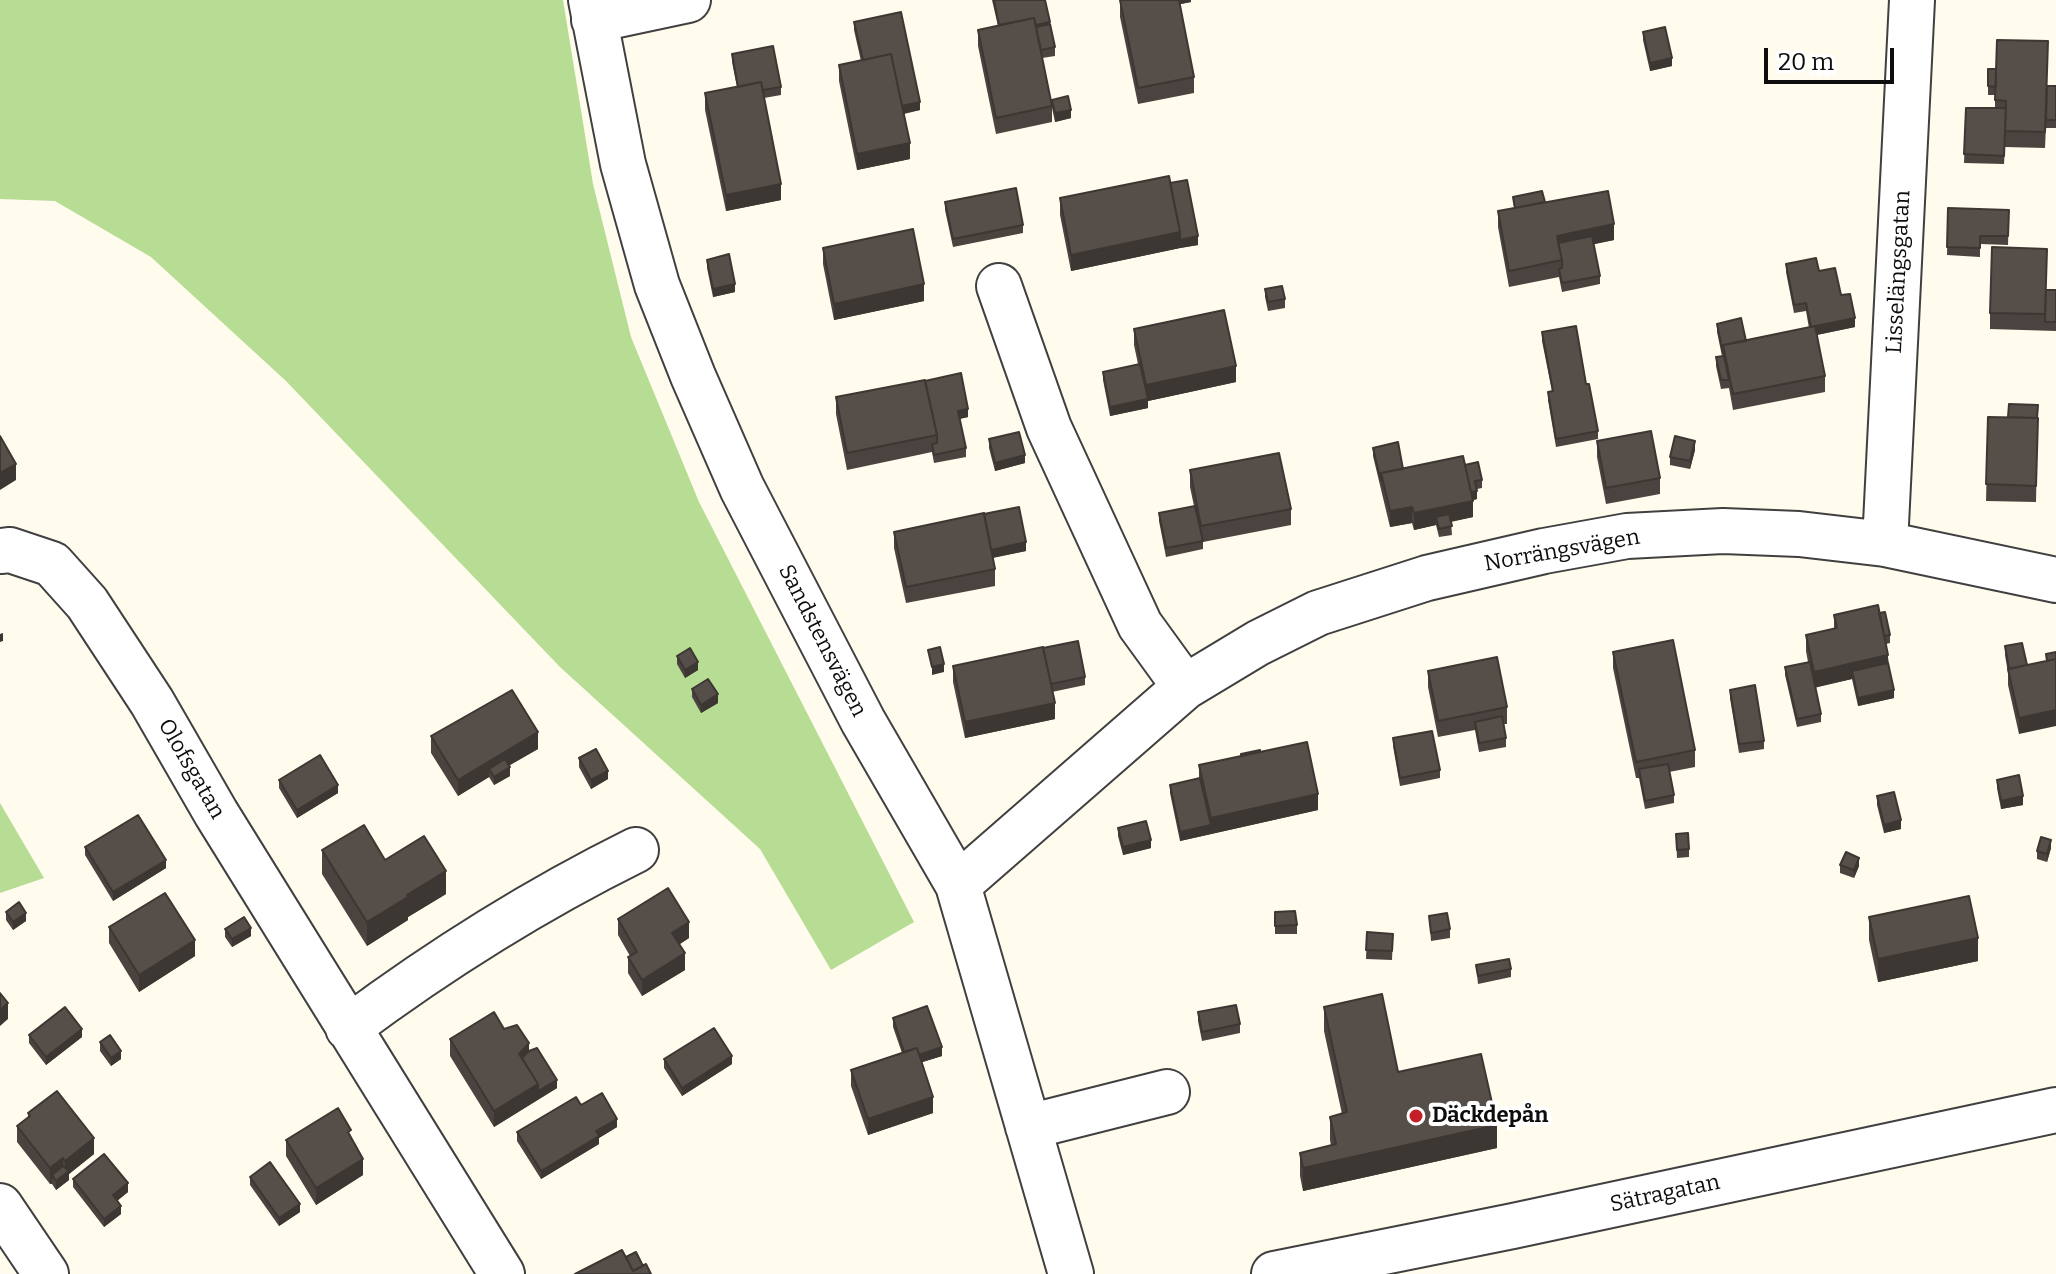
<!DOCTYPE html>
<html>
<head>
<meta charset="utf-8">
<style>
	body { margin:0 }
	#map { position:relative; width:2056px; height:1274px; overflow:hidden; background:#fffbed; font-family:Bitter,serif }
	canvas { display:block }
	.scale { position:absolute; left:1764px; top:48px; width:130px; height:36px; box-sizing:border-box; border:4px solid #0d0d0d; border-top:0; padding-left:10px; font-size:24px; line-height:28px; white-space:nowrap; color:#0d0d0d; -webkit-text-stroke:6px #fff; paint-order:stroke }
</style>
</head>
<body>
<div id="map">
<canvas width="2056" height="1274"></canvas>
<div class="scale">20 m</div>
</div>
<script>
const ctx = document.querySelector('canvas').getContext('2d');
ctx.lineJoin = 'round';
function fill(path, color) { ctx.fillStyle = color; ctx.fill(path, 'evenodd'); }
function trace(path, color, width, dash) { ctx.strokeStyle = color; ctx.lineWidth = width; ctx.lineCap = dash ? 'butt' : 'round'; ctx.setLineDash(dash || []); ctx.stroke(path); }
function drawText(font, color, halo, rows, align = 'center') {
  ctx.font = font + ' Bitter,serif'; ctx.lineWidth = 8; ctx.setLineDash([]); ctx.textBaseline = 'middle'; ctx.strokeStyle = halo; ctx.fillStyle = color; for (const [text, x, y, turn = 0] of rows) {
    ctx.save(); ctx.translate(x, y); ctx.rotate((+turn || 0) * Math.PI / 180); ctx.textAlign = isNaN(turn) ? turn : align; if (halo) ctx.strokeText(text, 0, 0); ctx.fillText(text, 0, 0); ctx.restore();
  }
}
const forest = new Path2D(`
	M0 0H563L593 184 631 337 699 502 914 922 831 970 760 849 560 667 286 381 151 257 55 201 0 199Z
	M0 803 44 878 0 893Z`);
const minor = new Path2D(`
	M591 0 623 164 657 285 693 376 742 488 863 721 958 885 1071 1274
	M594 20 688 0
	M999 286 1049 428 1140 625 1185 687
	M1885 544 1912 0
	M0 551 10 550 52 564 87 603 152 702 216 813 502 1274
	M958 885 1185 687 1258 643 1318 613 1427 578 1544 551 1627 536 1723 531 1799 534 1885 544 2056 580
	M348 1028C438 961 535 900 636 850
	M1028 1127 1167 1092
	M0 1206 46 1274
	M1274 1274 1513 1226 2056 1110`);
const wall = new Path2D(`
	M992 0H1045L1055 47V56L1042 58 1052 106V100L1071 118 1055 122 1052 108V122L996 134 978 46V30L998 26Z
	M1120 0H1191V2L1180 4 1194 77V93L1138 104 1120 17Z
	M854 22 920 110 904 114 910 159 857 170 839 81V65L861 61 854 30Z
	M1643 32 1672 66 1650 71 1643 40Z
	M732 54 781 87V95L764 98 781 200 726 211 705 110V93L737 87 732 62Z
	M1988 86H2056V128H2046V126L2045 148 2005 147 2004 164 1964 163 1966 108H1995V95H1988Z
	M1170 183 1198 245 1180 248V247V248L1071 271 1060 215V198Z
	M1513 197 1545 202 1614 240 1593 244 1600 276V284L1562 292 1559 277 1509 287 1498 227V211L1514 208Z
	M945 202 1023 225V233L953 247 945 210Z
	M1948 208 2009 210 2008 245 1980 244V257L1947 255Z
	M823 248 924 301 834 320 823 264Z
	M707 260 735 292 713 297 707 268Z
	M1786 264 1819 271 1841 295 1855 327 1817 335 1825 376V392L1733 410 1729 388 1721 389 1716 366V357L1722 356 1717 332V324L1746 341 1809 328 1806 311 1794 313 1786 272Z
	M1265 289 1285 299V308L1268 311 1265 297Z
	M2046 290H2056V331L1990 329V313Z
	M1134 329 1236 382 1148 401V408L1110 416 1103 380V372L1138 364 1134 345Z
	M1542 332 1586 384 1598 431V439L1556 447 1548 400V392L1552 391 1542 341Z
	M836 397 968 417 960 419 966 448V457L934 463 932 452 847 470 836 414Z
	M2038 405 2036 502 1986 501 1988 417H2008Z
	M989 439 1025 463 995 471 989 448Z
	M1597 441 1660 478V494L1606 504 1597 457Z
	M1373 448 1403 469 1465 465 1482 480V488L1477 489V499L1473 500V517L1451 522 1452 535 1439 537 1436 525 1414 530 1412 523 1390 527 1373 456Z
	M1695 450 1690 469 1670 465V457Z
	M1190 470 1291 509V525L1203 542V549L1166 557 1159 521V513L1194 506 1190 487Z
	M894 532 1026 551 993 558 995 569V586L906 603 894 548Z
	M1879 613 1890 635V643L1886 644 1894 698 1858 706 1852 679 1815 687 1821 714V722L1797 727 1785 675V667L1808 662 1806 651V635L1834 629V615Z
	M2005 646 2027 665 2046 661V654L2056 652 2019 734 2008 685V673L2005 655Z
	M1613 652 1695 750V767L1669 772 1674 795V803L1645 809 1639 778H1636L1613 668Z
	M677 656 698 670 685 678 677 664Z
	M953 666 1085 677V685L1052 692 1055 719 965 738 953 682Z
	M1428 671 1507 707V724H1504L1506 738V747L1479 752 1475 730 1438 737 1428 687Z
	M692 689 718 703 701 713 692 697Z
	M1730 690 1764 741V749L1739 753 1730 698Z
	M431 736 538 749 509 765 510 776 494 785 489 777 458 796 431 753Z
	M1393 738 1440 770V778L1400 786 1393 746Z
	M1260 752 1318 810 1180 841 1170 793V785L1199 779V765Z
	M579 758 608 779 591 789 579 767Z
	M279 780 338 793 297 818 279 788Z
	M1997 780 2023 805 2001 809 1997 788Z
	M1877 796 1901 829 1884 833 1877 805Z
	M1118 828 1151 848 1123 855 1118 836Z
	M1676 834 1689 849V857L1677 858Z
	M85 847 166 868 113 901 85 855Z
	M2051 848 2047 862 2037 859V851Z
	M322 850 385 860 446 894 408 917V920L367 946 322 874Z
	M1840 865 1859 866 1854 878 1840 873Z
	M6 912 26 921 13 930 6 920Z
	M1275 912 1297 925V934H1275Z
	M1429 916 1450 929V938L1431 941Z
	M1869 917 1978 961 1878 982 1869 940Z
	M618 919 689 938 680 944 685 970 642 996 628 973V957L630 956 618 935Z
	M109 927 195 956 139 992 109 943Z
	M225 929 251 936 232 947 225 937Z
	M1367 932 1393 934 1392 960 1366 959Z
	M1476 965 1511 969V977L1478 984Z
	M1324 1007 1398 1072 1497 1148 1303 1191 1300 1176V1153L1331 1146 1330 1140V1117L1342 1114 1324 1031Z
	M1198 1012 1240 1024V1033L1202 1041 1198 1021Z
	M893 1018 942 1056 922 1062 933 1113 868 1135 851 1086V1070L902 1053 893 1027Z
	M504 1029 529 1051 557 1088 494 1127 450 1056V1039Z
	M29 1035 82 1037 46 1065 29 1043Z
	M100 1042 121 1059 111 1066 100 1051Z
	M664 1059 732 1064 682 1096 664 1068Z
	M581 1105 617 1127 599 1138V1144L541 1179 517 1141V1132Z
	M28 1113 94 1154 69 1174V1180L56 1190 52 1184H50L17 1142V1126L28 1118Z
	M286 1140 363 1175 316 1205 286 1156Z
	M250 1177 300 1212 279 1226 250 1185Z
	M73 1179 128 1192 117 1201 121 1214 104 1227 73 1187Z`);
const shadedWall = new Path2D(`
	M1160 0H1191V2L1142 12Z
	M1672 58V66L1650 71V63Z
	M920 102V110L900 114V106Z
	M1071 110V118L1055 122V113Z
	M910 143V159L857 170V154Z
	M781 184V200L726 211V195Z
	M1614 224V240L1558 252 1557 236Z
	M1180 232V248L1071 271V255Z
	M1198 236V245L1180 248V240Z
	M735 284V292L713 297V289Z
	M924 284V301L834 320V304Z
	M1855 318V327L1811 336V328Z
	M1236 366V382L1148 401V408L1110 416V407L1146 400V385Z
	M968 409V417L958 419V411Z
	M1695 441V450L1690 469V461Z
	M1025 455V463L995 471V463Z
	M16 464V480L0 490V473Z
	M1477 491V499L1470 501V493Z
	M1473 501V517L1438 524 1436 517V525L1414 530V513Z
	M1412 507V523L1390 527V511Z
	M1026 542V551L990 558V550Z
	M3 633V641L0 642V634Z
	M1888 655V671H1852V679L1814 688V672Z
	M698 662V670L685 678V670Z
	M944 664V672L932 675V667Z
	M1894 690V698L1858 706V698Z
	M718 694V703L701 713V705Z
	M1055 703V719L965 738V722Z
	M2056 710V726L2019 734V718Z
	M538 732V749L493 775 489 769V777L458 796V780Z
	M510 767V776L494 785V777Z
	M608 771V779L591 789V780Z
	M338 785V793L297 818V810Z
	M1318 794V810L1180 841V832L1211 825V818Z
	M2023 796V805L2001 809V801Z
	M1901 820V829L1884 833V825Z
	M1151 840V848L1123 855V847Z
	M2051 840V848L2047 862V854Z
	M1859 858V866L1854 878V870Z
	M166 860V868L113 901V892Z
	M446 871V894L408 917V920L367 946V922L407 895Z
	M26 913V921L13 930V922Z
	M689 922V938L672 949V933Z
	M251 928V936L232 947V939Z
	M1978 938V961L1878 982V959Z
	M195 940V956L139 992V975Z
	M685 953V970L642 996V980Z
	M8 1003V1019L0 1026V1010Z
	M82 1029V1037L46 1065V1057Z
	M529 1043V1059L522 1066 519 1054Z
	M942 1047V1056L907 1067V1059Z
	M121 1051V1059L111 1066V1058Z
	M732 1056V1064L682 1096V1088Z
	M557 1080V1088L494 1127V1111L538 1084Z
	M933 1097V1113L868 1135V1119Z
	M617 1119V1127L599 1138V1144L541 1179V1171L596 1131Z
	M1497 1125V1148L1303 1191V1168Z
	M94 1138V1154L69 1174V1180L56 1190V1181L65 1174V1161Z
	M63 1158V1174L52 1175V1183L50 1184V1168Z
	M363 1159V1175L316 1205V1188Z
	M128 1183V1192L113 1204V1195Z
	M300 1204V1212L279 1226V1218Z
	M121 1206V1214L104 1227V1219Z`);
const building = new Path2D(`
	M994 0H1045L1050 22 1036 25 1034 18 999 25Z
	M1120 0H1179L1194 77 1138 88Z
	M901 12 920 102 902 106 891 54 863 60 854 22Z
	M1034 18 1052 106 996 118 978 30Z
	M1050 24 1055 47 1041 50 1036 27Z
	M1665 27 1672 58 1650 63 1643 32Z
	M1997 40 2048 41 2045 132 2005 131 2006 101 1995 100Z
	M773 46 781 87 763 90 761 82 738 87 732 54Z
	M891 54 910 143 857 154 839 65Z
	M1988 69H1996V87L1988 86Z
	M761 82 781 184 726 195 705 93Z
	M2047 86H2056V120H2046Z
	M1068 96 1071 110 1055 113 1052 100Z
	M1966 108H2006L2004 156 1964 154Z
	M1169 176 1180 232 1071 255 1060 198Z
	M1187 180 1198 236 1180 240V232L1170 183Z
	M1016 188 1023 225 953 239 945 202Z
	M1542 191 1545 202 1515 208 1513 197Z
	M1608 191 1614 224 1557 236 1562 260 1509 271 1498 211Z
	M1948 208 2009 210 2008 236H1980V248L1947 247Z
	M913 229 924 284 834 304 823 248Z
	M1592 236 1600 276 1562 283 1559 269 1562 268V260L1558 243Z
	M1992 247 2047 249 2045 314 1990 313Z
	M729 254 735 284 713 289 707 260Z
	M1816 258 1819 271 1835 268 1841 295 1850 294 1855 318 1811 327 1806 303 1794 305 1786 264Z
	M1282 286 1285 299 1268 302 1265 289Z
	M2046 290H2056V322H2045Z
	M1224 310 1236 366 1146 385 1134 329Z
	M1741 318 1746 341 1723 345V353L1717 324Z
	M1576 326 1586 384H1589L1598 431 1556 439 1548 392 1553 391 1542 332Z
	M1815 326 1825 376 1733 394 1723 345Z
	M1724 356 1729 380H1721L1716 357Z
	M1140 364 1148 399 1110 407 1103 372Z
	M961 373 968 409 958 411 966 448 934 455 932 444 937 443V435L925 381Z
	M925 380 937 435 847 453 836 397Z
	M2009 404 2038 405 2037 418 2008 417Z
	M1988 417 2038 418 2036 486 1986 484Z
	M1651 431 1660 478 1606 488 1597 441Z
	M1019 432 1025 455 995 463 989 439Z
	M0 436 16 464 0 473Z
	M1675 436 1695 441 1690 461 1670 457Z
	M1398 442 1403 469 1381 473V481L1373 448Z
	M1279 453 1291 509 1201 526 1190 470Z
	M1463 456 1473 501 1414 513 1412 507 1390 511 1381 473Z
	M1478 462 1482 480 1475 481 1477 491 1471 492 1465 465Z
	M1195 506 1203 541 1166 548 1159 513Z
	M1019 507 1026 542 991 550 984 514Z
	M984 513 995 569 906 587 894 532Z
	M1449 514 1452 526 1439 529 1436 517Z
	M1878 605 1888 655 1814 672 1806 635 1837 628 1834 615Z
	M1885 612 1890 635 1884 636 1879 613Z
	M1673 640 1695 750 1636 762 1613 652Z
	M1078 641 1085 677 1051 684 1043 648Z
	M2022 643 2027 665 2009 669 2005 646Z
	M940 647 944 664 932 667 928 650Z
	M1043 647 1055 703 965 722 953 666Z
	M690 648 698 662 685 670 677 656Z
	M2056 652V659L2047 661 2046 654Z
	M1497 657 1507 707 1438 721 1428 671Z
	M2056 659V710L2019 718 2008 669Z
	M1810 662 1821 714 1797 719 1785 667Z
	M1888 663 1894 690 1858 698 1852 671Z
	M708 679 718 694 701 705 692 689Z
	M1755 685 1764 741 1739 744 1730 690Z
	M512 690 538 732 458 780 431 736Z
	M1502 716 1506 738 1479 743 1475 722Z
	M1432 731 1440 770 1400 778 1393 738Z
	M1307 742 1318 794 1211 818 1199 765Z
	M596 749 608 771 591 780 579 758Z
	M1260 750V752L1241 756V754Z
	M320 755 338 785 297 810 279 780Z
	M505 759 510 767 494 777 489 769Z
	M1668 764 1674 795 1645 801 1639 769Z
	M2019 775 2023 796 2001 801 1997 780Z
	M1200 778 1211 825 1180 832 1170 785Z
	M1894 792 1901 820 1884 825 1877 796Z
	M138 815 166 860 113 892 85 847Z
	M1146 821 1151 840 1123 847 1118 828Z
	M364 825 385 860 424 836 446 871 407 895 408 897 367 922 322 850Z
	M1688 833 1689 849 1677 850 1676 834Z
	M2041 837 2051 840 2047 854 2037 851Z
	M1846 852 1859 858 1854 870 1840 865Z
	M668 888 689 922 672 933 685 953 642 980 628 957 637 952 618 919Z
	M165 893 195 940 139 975 109 927Z
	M1969 896 1978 938 1878 959 1869 917Z
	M19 902 26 913 13 922 6 912Z
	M1295 911 1297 925 1275 926V912Z
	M1447 913 1450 929 1431 933 1429 916Z
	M244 917 251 928 232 939 225 929Z
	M1367 932 1393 934 1392 951 1366 950Z
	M1509 959 1511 969 1478 976 1476 965Z
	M0 993 8 1003 0 1010Z
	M1382 994 1398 1072 1481 1054 1497 1125 1303 1168 1300 1153 1336 1144 1330 1117 1347 1112 1324 1007Z
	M1236 1005 1240 1024 1202 1032 1198 1012Z
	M927 1006 942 1047 919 1055 917 1048 904 1052 893 1018Z
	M65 1007 82 1029 46 1057 29 1035Z
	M494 1012 504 1029 517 1025 529 1043 519 1054 538 1084 494 1111 450 1039Z
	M714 1028 732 1056 682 1088 664 1059Z
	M110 1035 121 1051 111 1058 100 1042Z
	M537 1048 557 1080 538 1091V1084L522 1058 529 1051Z
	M917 1048 933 1097 868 1119 851 1070Z
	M57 1091 94 1138 65 1161 63 1158 50 1168 17 1126 30 1116 28 1113Z
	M602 1093 617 1119 596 1131 599 1136 541 1171 517 1132 576 1097 581 1105Z
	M338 1108 351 1130 348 1132 363 1159 316 1188 286 1140Z
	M104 1154 128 1183 113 1195 121 1206 104 1219 73 1179Z
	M270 1162 300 1204 279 1218 250 1177Z
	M63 1166 69 1171 56 1181 52 1175Z
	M622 1250 633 1271 646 1264 651 1274H575Z
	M636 1252 643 1266 633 1271 626 1257Z`);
const markers = [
	[1416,1116,8,"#c51e29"]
];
const streetNames = [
	["Lisselängsgatan",1899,272,-87],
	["Norrängsvägen",1562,551,-10],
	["Sandstensvägen",822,641,63],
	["Olofsgatan",191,769,60],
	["Sätragatan",1665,1194,-12]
];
const poiNames = [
	["Däckdepån",1432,1116]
];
fill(forest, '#b6dd93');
trace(minor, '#404040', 48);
trace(minor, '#fff', 44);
fill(wall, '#4a433f');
fill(shadedWall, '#3c3733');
fill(building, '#564e49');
trace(building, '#3c3733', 2);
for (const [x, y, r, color] of markers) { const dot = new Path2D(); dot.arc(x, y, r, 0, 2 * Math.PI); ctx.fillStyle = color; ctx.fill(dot); trace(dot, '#fff', 3); }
drawText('22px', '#0d0d0d', '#fff', streetNames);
drawText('bold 22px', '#0d0d0d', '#fff', poiNames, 'left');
</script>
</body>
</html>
